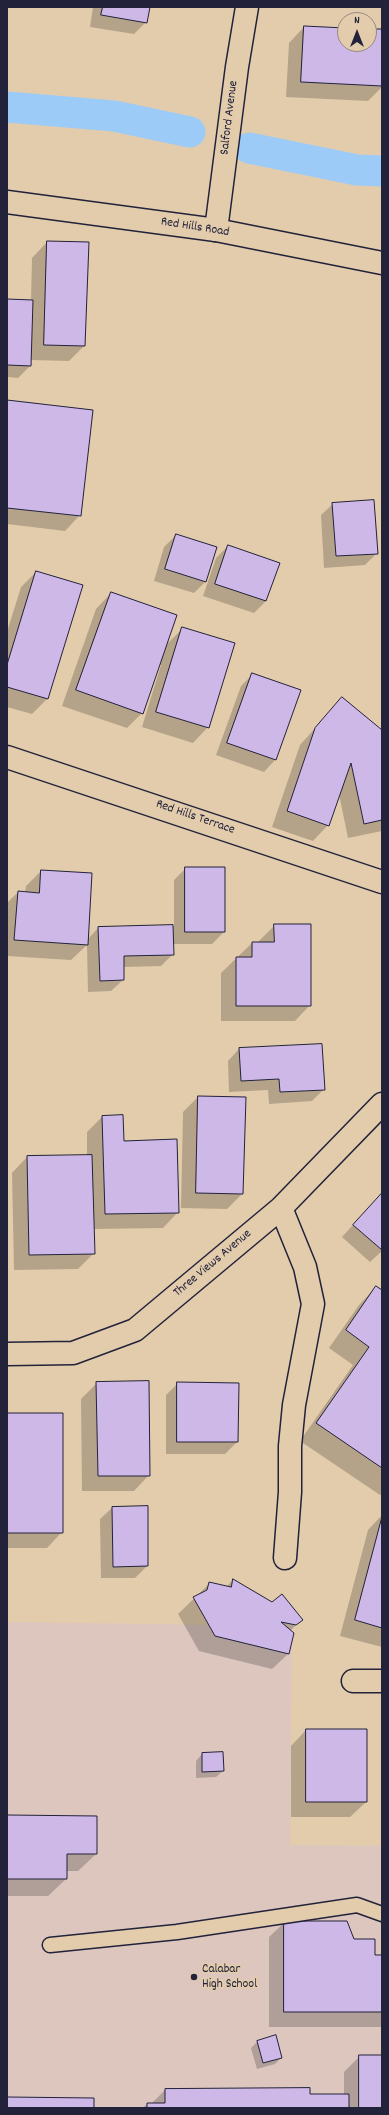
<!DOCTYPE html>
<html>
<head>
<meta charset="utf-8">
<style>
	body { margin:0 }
	#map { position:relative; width:389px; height:2115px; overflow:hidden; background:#e2ccac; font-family:Dekko,sans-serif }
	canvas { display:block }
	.frame { position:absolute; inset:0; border:8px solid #22223b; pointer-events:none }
	.north { position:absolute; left:337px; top:12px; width:40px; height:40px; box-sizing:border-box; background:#e2ccac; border:1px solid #95887f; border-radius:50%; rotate:0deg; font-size:11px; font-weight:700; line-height:16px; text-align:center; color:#22223b }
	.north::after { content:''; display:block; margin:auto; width:14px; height:18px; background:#22223b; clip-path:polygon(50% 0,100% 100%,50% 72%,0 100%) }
</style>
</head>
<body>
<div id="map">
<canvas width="389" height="2115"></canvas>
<div class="frame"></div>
<div class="north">N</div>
</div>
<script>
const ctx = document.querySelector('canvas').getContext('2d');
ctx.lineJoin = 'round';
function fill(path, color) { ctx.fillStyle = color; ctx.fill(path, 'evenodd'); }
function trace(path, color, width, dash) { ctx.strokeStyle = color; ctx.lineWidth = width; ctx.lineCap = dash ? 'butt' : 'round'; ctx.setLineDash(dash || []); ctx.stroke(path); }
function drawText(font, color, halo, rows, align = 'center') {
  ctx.font = font + ' Dekko,sans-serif'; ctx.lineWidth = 3.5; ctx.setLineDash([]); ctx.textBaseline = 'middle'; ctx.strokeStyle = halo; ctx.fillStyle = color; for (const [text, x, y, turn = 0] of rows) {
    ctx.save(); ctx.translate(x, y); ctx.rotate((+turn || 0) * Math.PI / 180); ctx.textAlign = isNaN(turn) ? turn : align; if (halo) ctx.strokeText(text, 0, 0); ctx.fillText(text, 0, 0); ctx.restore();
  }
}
const built = new Path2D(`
	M7 1622 292 1626 290 1845 382 1846V2108H7Z`);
const shadow = new Path2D(`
	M93 7H149L146 22 134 34 90 27Z
	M304 27 345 29V44H369V30H382V87L368 101 286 97 289 43Z
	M47 242 84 346 69 361 30 360V366L18 378 7 377V300L31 301 32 258Z
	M7 401 80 515 65 531 7 524Z
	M333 504 377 553 365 565 324 568 321 515Z
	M176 535 206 581 194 593 154 581 164 547Z
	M228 546 266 601 254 613 203 596 216 558Z
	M36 572 82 586 47 699 32 714 7 707V632L21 587Z
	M111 593 166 645 183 628 208 727 193 743 142 727 161 665H159L142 713 127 728 62 706 96 609Z
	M253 674 300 691 275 760 264 772 216 755 241 686Z
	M342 698 382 737V831L348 838 339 794 328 825 313 841 272 827 300 745Z
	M186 868 224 932 212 944H173V954L161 966 123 967V980L111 991 88 992 87 945 71 960 7 956V903L18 892 25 893 26 886 41 871 87 940 98 928 174 926V880Z
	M275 925 310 1005 295 1021H221V973L252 943H259V941Z
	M239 1049 324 1089 312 1101 269 1104 268 1090 229 1092 228 1061Z
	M198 1097 245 1098 242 1194 227 1209 181 1208 183 1112Z
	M102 1117 178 1212 163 1228 93 1229 94 1253 78 1269 14 1270 12 1173 27 1157 87 1156V1132Z
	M382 1193V1251L370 1262 342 1237Z
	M376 1287 382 1292V1493L380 1495 300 1441 353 1365 329 1348 359 1305Z
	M97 1383 149 1475 134 1491H82L81 1399Z
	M178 1383 238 1384 237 1442 225 1454H166V1395Z
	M7 1414 62 1532 47 1548H7Z
	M112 1508 147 1566 135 1578H101L100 1519Z
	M382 1515V1647L340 1636 368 1530Z
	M233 1580 302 1619 290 1631 288 1654 272 1669 199 1651 178 1614 210 1583 226 1587Z
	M306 1730H366V1802L350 1817H291V1746Z
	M202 1754 223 1771 216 1777 196 1778V1761Z
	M7 1816 96 1854 78 1871H66V1879L48 1896H7Z
	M285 1922 354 1940 374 1956H382V2027H269V1937Z
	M276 2036 281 2058 275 2064 257 2069 251 2048 257 2042Z
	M360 2056H382V2108H143L147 2104H151L165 2090 309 2089V2095H344V2072Z`);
const canal = new Path2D(`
	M7 107 114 116 190 132
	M249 148 357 170 382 171`);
const building = new Path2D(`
	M103 7H150L147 23 101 15Z
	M304 26 345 28V44H369V29H382V86L301 82Z
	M47 241 89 242 85 346 44 345Z
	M7 299 33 300 31 366 7 365Z
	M7 400 93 410 81 516 7 508Z
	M374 500 378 554 336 556 332 503Z
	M176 534 217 547 206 582 165 569Z
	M228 545 280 563 266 601 215 584Z
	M36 571 83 585 48 699 7 687V665Z
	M111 592 177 615 143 714 76 690Z
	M182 627 235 643 209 728 156 712Z
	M252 673 301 690 276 760 227 743Z
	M342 697 382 730V820L364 824 351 763 329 826 287 811 315 728Z
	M185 867H225V932H185Z
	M41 870 92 873 88 945 14 940 18 891 39 893Z
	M274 924H311V1006H236V957H252V942H274Z
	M173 925 174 955 124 956V980L100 981 98 927Z
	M322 1044 325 1090 280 1092 279 1079 241 1081 239 1048Z
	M198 1096 246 1097 243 1194 196 1193Z
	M123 1115 124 1141 177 1139 179 1213 105 1214 102 1116Z
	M92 1155 95 1254 29 1255 27 1156Z
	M382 1193V1250L353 1225Z
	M376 1286 382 1290V1468L316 1423 369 1347 346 1330Z
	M149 1381 150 1476H98L96 1382Z
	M177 1382 239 1383 238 1442H177Z
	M7 1413H63V1533H7Z
	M148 1506V1566L113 1567 112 1507Z
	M382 1517V1628L355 1620Z
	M233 1579 272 1602 282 1594 303 1620 296 1625 281 1622 294 1633 289 1654 215 1636 193 1597 207 1590 209 1582 231 1587Z
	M306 1729H367V1802H306Z
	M223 1752 224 1771 202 1772V1753Z
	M7 1815 97 1816V1854H67V1879H7Z
	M284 1921H347L354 1939H375V1955H382V2012H284Z
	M276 2035 282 2058 263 2063 257 2041Z
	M359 2055H382V2108H359Z
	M310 2088V2094H349V2108H147V2103H165V2089Z
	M7 2097 94 2098V2108H7Z`);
const service = new Path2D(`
	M50 1945 177 1932 357 1905 382 1914`);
const minor = new Path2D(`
	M216 230 237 67 247 7
	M7 757 382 882
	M281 1208 305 1267 313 1304 294 1405 290 1446V1492L285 1558
	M7 1354 73 1353 135 1330 281 1208 382 1104
	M353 1681H382`);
const secondary = new Path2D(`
	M7 202 216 230 382 263`);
const markers = [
	[194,1977,4,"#22223b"]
];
const streetNames = [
	["Salford Avenue",230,118,-83],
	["Red Hills Road",195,228,9],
	["Red Hills Terrace",195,818,19],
	["Three Views Avenue",213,1264,-40]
];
const poiNames = [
	["Calabar",202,1970],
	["High School",202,1985]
];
fill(built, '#dcc6be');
fill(shadow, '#0003');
trace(canal, '#9dcbf8', 31);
fill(building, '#ceb8e8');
trace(building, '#22223b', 1);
trace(service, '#22223b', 17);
trace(minor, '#22223b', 25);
trace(secondary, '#22223b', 25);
trace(service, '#e2ccac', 14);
trace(minor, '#e2ccac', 22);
trace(secondary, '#e2ccac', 22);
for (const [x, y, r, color] of markers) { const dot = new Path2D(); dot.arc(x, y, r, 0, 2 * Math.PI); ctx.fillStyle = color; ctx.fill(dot); trace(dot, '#e2ccac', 1.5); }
drawText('13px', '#22223b', '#e2ccac', streetNames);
drawText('13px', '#22223b', '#e2ccac', poiNames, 'left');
</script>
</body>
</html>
